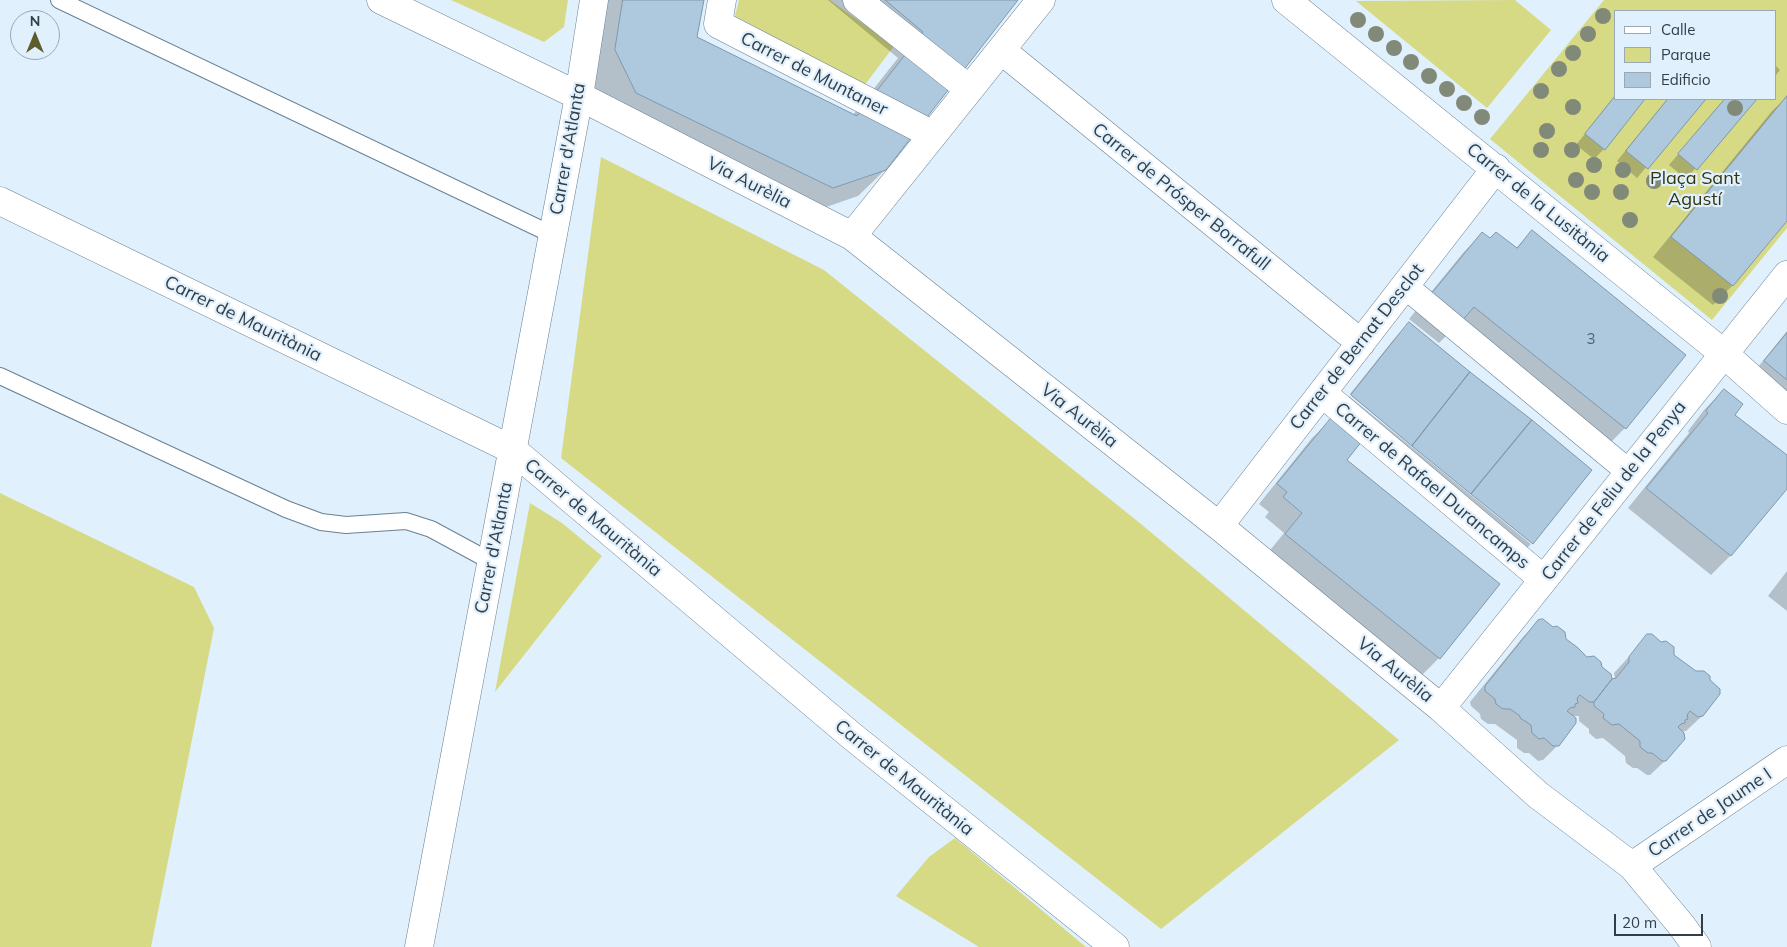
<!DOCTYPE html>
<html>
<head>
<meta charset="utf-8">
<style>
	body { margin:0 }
	#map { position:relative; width:1787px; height:947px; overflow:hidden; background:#e0f0fd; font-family:Mulish,sans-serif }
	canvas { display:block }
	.legend { position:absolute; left:1614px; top:10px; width:162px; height:90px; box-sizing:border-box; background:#e0f0fd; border:1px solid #9ba9b4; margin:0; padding:6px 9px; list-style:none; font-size:15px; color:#333e46 }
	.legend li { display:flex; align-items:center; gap:10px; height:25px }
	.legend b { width:25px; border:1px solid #9ba9b4 }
	.north { position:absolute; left:10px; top:10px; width:50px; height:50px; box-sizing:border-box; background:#e0f0fd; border:1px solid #9ba9b4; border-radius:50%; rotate:0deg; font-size:14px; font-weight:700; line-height:20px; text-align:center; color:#333e46 }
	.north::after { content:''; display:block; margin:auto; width:18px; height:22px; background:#5b5d2a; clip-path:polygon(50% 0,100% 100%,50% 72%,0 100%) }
	.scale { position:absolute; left:1614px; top:914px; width:89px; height:22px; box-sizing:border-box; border:2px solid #333e46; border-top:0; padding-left:6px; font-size:15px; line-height:18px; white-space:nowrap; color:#333e46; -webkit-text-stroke:4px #e0f0fd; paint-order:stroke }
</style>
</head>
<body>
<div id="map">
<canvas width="1787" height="947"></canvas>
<ul class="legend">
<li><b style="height:6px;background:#fff"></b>Calle</li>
<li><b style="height:14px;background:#d6da85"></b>Parque</li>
<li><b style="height:14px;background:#aec9de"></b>Edificio</li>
</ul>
<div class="north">N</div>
<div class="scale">20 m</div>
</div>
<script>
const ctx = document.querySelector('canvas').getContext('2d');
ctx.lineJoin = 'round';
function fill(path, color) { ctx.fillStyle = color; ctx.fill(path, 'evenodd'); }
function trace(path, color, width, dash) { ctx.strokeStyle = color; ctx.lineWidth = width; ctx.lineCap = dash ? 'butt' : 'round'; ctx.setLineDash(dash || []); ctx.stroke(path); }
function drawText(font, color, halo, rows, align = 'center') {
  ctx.font = font + ' Mulish,sans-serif'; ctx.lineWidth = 4.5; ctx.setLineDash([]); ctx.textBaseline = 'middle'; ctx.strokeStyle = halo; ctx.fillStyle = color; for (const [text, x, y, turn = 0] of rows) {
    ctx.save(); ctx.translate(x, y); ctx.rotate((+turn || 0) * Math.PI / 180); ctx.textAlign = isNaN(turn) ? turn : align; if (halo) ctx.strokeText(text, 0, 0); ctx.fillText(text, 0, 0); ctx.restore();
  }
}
const green = new Path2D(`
	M451 0H568L564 27 544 42Z
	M739 0H830L894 46 864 86 735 16Z
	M1515 0 1551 30 1487 108 1356 1Z
	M1604 0H1787V228L1712 320 1490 139ZM1616 11H1776V99H1616Z
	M601 157 824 270 1141 524 1399 740 1161 929 561 458Z
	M0 493 194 587 214 628 151 947H0Z
	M530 503 562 523 602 556 495 692Z
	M955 838 1086 947H979L896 896 929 857Z`);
const shadow = new Path2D(`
	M602 0H703L696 37 853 115 898 58 828 0H1016L885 170 858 196 806 214 610 119 589 77Z
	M1776 66 1780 70 1776 75Z
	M1616 95V99H1644L1604 149 1594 159 1576 145Z
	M1787 97V219L1732 286 1713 305 1653 257 1772 111Z
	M1668 99H1704L1637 178 1617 161Z
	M1725 99H1756L1686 179 1669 165Z
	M1532 232 1684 355 1625 428 1605 448 1455 327 1439 343 1409 319 1463 253 1482 233 1490 239 1515 249Z
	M1409 324 1532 542 1350 394 1394 339Z
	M1787 331V406L1750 377Z
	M1724 390 1734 416 1787 456V487L1730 556 1711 575 1628 508 1689 433 1688 431 1704 410Z
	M1349 396 1531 544 1517 558 1336 411Z
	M1332 419 1345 460 1499 584 1439 658 1419 678 1267 554 1284 533 1265 517 1269 512 1259 504 1312 438Z
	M1787 571V611L1768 596Z
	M1539 621 1600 667 1610 680 1615 678 1614 673 1648 636 1673 655 1702 716 1686 731 1681 732 1666 760 1650 775H1647L1637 768H1633L1626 763 1625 756 1603 738 1596 739 1589 733V729L1579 721V716H1572L1558 745 1543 760 1538 761 1529 753H1524L1517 748V740L1495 724H1488L1481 719 1480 714 1471 706 1470 702 1523 637Z`);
const building = new Path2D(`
	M623 0H704L697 37 857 116 923 32 885 0H1018L886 170 833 188 636 93 615 50Z
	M1616 95V99H1645L1605 150 1585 134Z
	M1787 96V221L1733 286 1671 237Z
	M1668 99H1706L1648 169 1626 151Z
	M1725 99H1757L1697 170 1678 154Z
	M1532 230 1686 355 1626 429 1474 307 1459 324 1427 299 1482 232 1490 238 1496 232 1517 248Z
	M1409 322 1470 372 1412 446 1351 395Z
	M1787 333V380L1764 361Z
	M1470 372 1532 420 1471 494 1412 446Z
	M1724 389 1743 404 1735 415 1787 455V489L1731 556 1646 488 1708 413 1706 411Z
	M1332 417 1362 441 1347 460 1500 584 1440 659 1285 534 1302 513 1283 497 1287 492 1277 484Z
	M1532 420 1592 470 1533 544 1471 494Z
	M1543 619 1553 627 1557 626 1565 632 1566 639 1577 647 1587 657 1594 656 1601 662 1602 667 1611 674 1612 679 1594 702H1589L1580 695 1577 698 1578 703 1575 704V707L1570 708 1567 711 1576 718V723L1559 746H1553L1544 738 1539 739 1532 733 1531 725 1520 718V716L1510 709H1503L1496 704 1495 699 1485 691V686L1538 620Z
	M1647 634H1652L1661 642 1666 641 1674 647V655L1696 671H1704L1710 676V680L1720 689V694L1703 716 1698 717 1690 711 1687 715 1688 719 1685 720V723L1681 724 1678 727 1684 733 1685 739 1666 761H1662L1652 753H1648L1640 747V741L1619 724 1612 725 1603 718 1604 714 1594 706V702L1612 679 1616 678 1629 662V657Z`);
const service = new Path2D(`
	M59 0 553 235
	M0 376 286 509 321 522 346 525 406 521 431 529 492 562`);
const pedestrian = new Path2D(`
	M1405 286 1629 472`);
const minor = new Path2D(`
	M381 0 579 96 852 236 1219 526 1441 708 1538 795 1632 866 1682 926 1697 947
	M722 0 718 24 933 135
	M857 0 969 89
	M1286 0 1723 353 1787 410
	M1001 50 1361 343
	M0 201 513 450 853 737 1115 947
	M852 236 1041 0
	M1322 393 1543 579
	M1219 526 1496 168
	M1441 708 1787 275
	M1632 866 1787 760
	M419 947 579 96 594 0`);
const trees = [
	[1603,16],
	[1358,20],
	[1376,34],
	[1588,34],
	[1394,48],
	[1573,53],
	[1411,62],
	[1559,69],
	[1429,76],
	[1447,89],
	[1541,91],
	[1464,103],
	[1573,107],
	[1735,108],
	[1482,117],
	[1547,131],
	[1541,150],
	[1572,150],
	[1594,165],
	[1623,170],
	[1576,180],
	[1654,181],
	[1592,192],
	[1621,192],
	[1630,220],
	[1720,296]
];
const numberNames = [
	["3",1591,339]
];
const streetNames = [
	["Carrer de Muntaner",814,74,27],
	["Carrer d'Atlanta",568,149,-80],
	["Via Aurèlia",749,183,27],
	["Carrer de Prósper Borrafull",1181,197,39],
	["Carrer de la Lusitània",1538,203,39],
	["Carrer de Mauritània",243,319,26],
	["Carrer de Bernat Desclot",1357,347,-52],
	["Via Aurèlia",1079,416,38],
	["Carrer de Rafael Durancamps",1432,486,40],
	["Carrer de Feliu de la Penya",1614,491,-52],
	["Carrer de Mauritània",593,518,40],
	["Carrer d'Atlanta",494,548,-79],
	["Via Aurèlia",1395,670,39],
	["Carrer de Mauritània",904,778,39],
	["Carrer de Jaume I",1710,813,-34]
];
const parkNames = [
	["Plaça Sant",1695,179],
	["Agustí",1695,200]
];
fill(green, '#d6da85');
fill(shadow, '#0003');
fill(building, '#aec9de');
trace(building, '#7e98ac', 1);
trace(service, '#688194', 18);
trace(pedestrian, '#688194', 26);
trace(minor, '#688194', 29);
trace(service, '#fff', 16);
trace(pedestrian, '#fff', 25);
trace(minor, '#fff', 28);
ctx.fillStyle = '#818978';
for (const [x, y] of trees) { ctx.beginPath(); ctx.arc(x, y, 8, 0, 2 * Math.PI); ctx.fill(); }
drawText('15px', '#52616c', null, numberNames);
drawText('18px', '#333e46', '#e0f0fd', streetNames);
drawText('18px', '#34350c', '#e0f0fd', parkNames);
</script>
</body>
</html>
